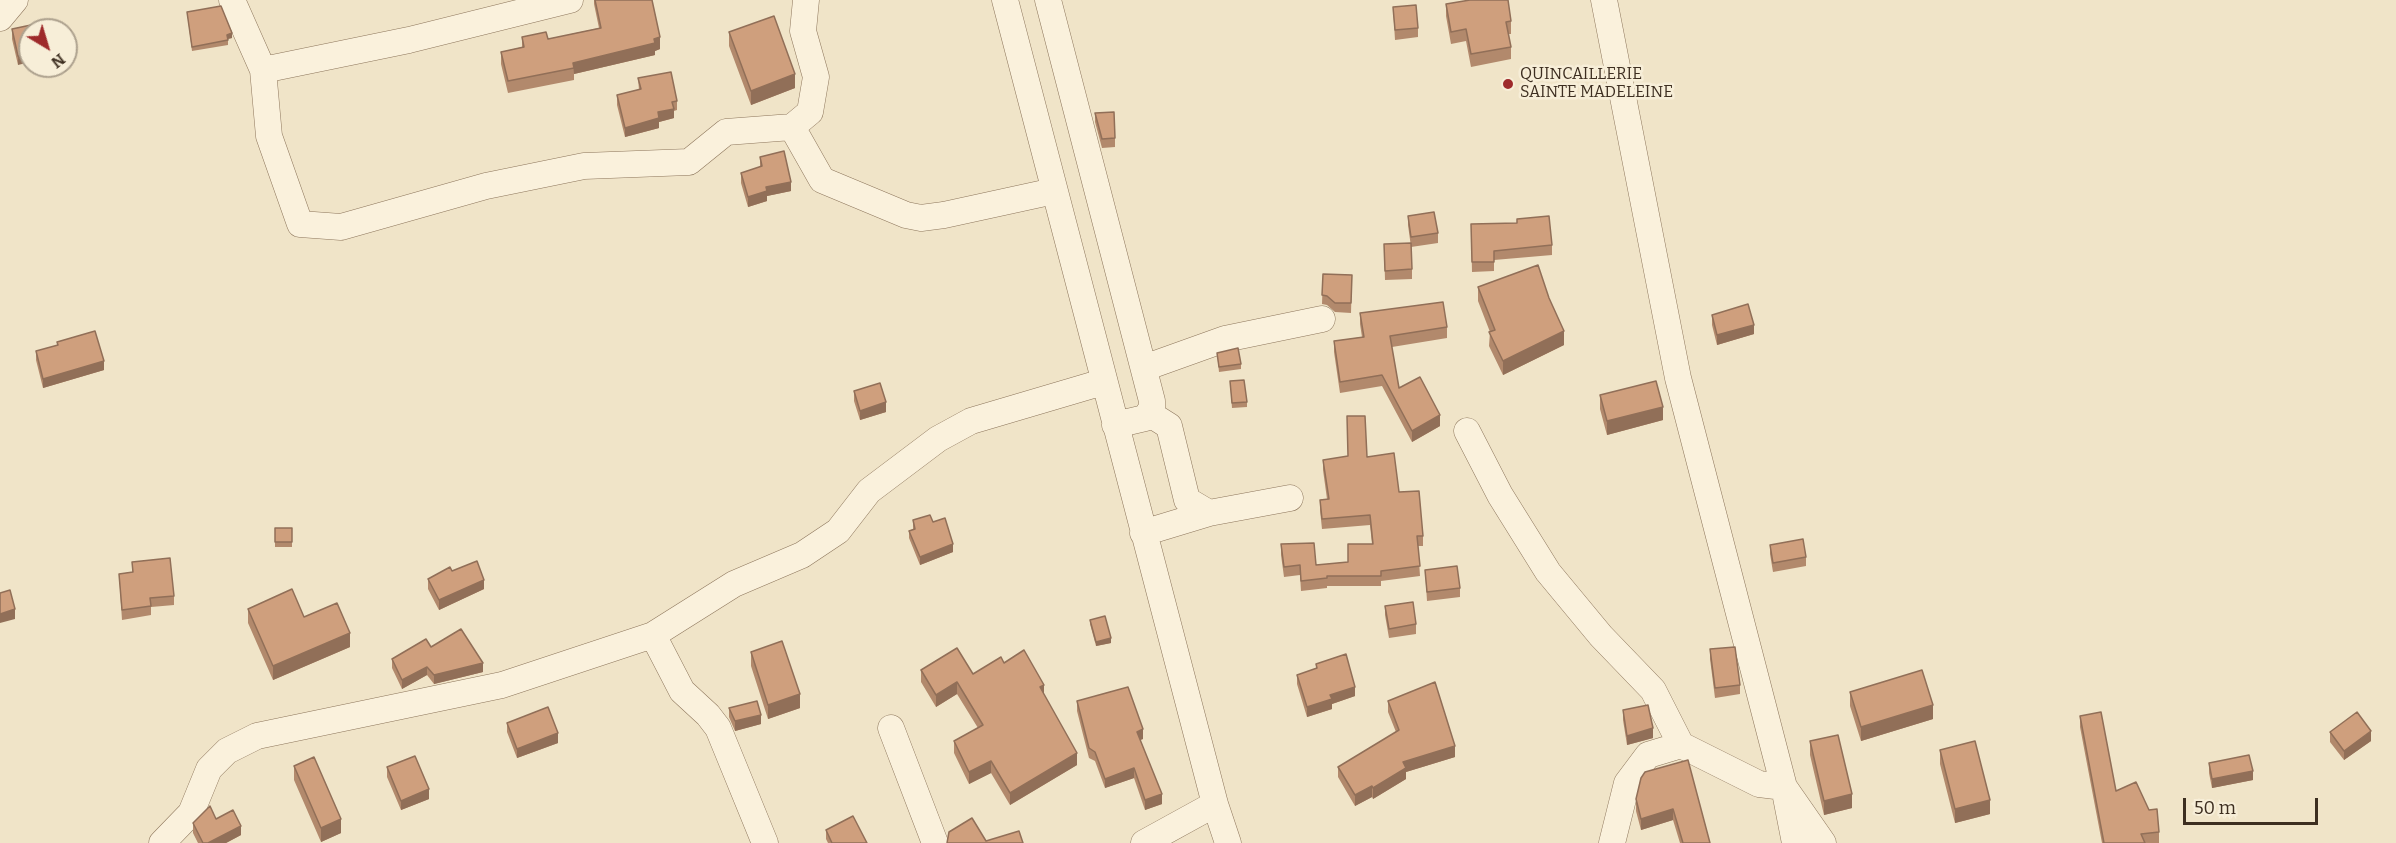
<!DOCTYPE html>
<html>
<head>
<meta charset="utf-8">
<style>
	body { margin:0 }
	#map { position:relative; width:2396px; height:843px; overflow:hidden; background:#f0e4c8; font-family:Bitter,serif }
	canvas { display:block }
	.north { position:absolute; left:18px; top:18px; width:60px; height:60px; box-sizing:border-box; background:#f7eed8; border:2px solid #ada18e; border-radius:50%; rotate:142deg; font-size:16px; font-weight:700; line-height:24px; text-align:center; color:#3d2e20 }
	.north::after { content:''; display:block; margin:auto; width:21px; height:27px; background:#9e2a2b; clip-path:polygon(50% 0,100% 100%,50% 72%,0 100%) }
	.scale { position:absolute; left:2183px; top:798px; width:135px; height:27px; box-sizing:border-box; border:3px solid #3d2e20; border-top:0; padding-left:8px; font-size:18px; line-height:21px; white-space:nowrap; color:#3d2e20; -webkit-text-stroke:4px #f7eed8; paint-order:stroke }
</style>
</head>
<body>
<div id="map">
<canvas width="2396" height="843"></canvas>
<div class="north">N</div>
<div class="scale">50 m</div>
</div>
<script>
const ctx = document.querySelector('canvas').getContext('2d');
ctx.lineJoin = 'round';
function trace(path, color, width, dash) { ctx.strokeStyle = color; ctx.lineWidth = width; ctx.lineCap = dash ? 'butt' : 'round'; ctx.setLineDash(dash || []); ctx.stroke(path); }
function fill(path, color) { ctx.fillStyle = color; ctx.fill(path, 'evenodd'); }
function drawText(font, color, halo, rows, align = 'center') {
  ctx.font = font + ' Bitter,serif'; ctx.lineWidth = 5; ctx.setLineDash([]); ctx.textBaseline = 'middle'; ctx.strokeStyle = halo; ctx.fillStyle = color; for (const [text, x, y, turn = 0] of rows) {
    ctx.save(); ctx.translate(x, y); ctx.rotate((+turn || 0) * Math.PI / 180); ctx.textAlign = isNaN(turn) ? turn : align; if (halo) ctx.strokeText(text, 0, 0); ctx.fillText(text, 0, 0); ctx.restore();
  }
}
const minor = new Path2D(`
	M232 0 263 70 269 136 300 224 341 227 486 186 584 166 689 162 726 132 792 127 822 180 906 215 921 218 944 215 1054 191
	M1005 0 1215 804 1228 843
	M1048 0 1152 401V408L1145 418 1115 425
	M1604 0 1678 378 1784 787 1795 843
	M0 18 15 0
	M263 70 409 40 570 0
	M792 127 810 112 816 77 803 31 806 0
	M1144 368 1225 339 1322 319
	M1150 414 1169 426 1187 500 1209 513 1290 498
	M1467 431 1500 495 1548 572 1601 636 1653 690 1681 745 1759 784 1784 787 1823 843
	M1143 533 1209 513
	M653 635 682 691 708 715 718 728 765 843
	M891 728 935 843
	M162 843 191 813 209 769 227 751 257 736 502 685 653 635 734 584 802 555 838 531 869 491 938 439 971 421 1103 382
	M1144 843 1215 804
	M1612 843 1627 783 1648 755 1681 745`);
const wall = new Path2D(`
	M594 0H652L660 49 655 51V55L574 74V80L508 93 501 64V52L522 47V37L548 39 599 28 594 4Z
	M1446 4 1511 21V34H1508L1511 47V59L1471 67 1466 41 1451 44 1446 16Z
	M1393 7 1418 28V37L1395 40Z
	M187 12 232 38 228 39V45L192 51Z
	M12 29 32 30 18 65 12 39Z
	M729 32 795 88 751 105 729 46Z
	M638 78 677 101V110L674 111V118L659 122V128L625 137 617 105V95L639 90Z
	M1095 113 1115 138V147L1102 148 1095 122Z
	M760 157 791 191 767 196V201L748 207 741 183V173L760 167Z
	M1408 216 1438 233V243L1411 247 1408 225Z
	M1471 224 1552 245V255L1494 260V271L1472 272Z
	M1384 244 1412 269V279L1385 280Z
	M1323 274 1352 275 1351 313 1335 312 1327 305 1322 304Z
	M1478 287 1564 345 1503 375 1489 346 1490 332 1478 301Z
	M1360 313 1447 327V338L1392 347 1399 388 1440 426 1412 442 1382 386 1340 393 1334 352V341L1362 337 1360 324Z
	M1712 315 1754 334 1717 345 1712 325Z
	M57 342 104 370 43 388 36 360V351L57 346Z
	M1217 353 1241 364V369L1219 372Z
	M1230 381 1247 402V407L1232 408Z
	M854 391 886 412 860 420 854 401Z
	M1600 395 1663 420 1607 435 1600 409Z
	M1367 457 1399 492 1423 536V546H1418L1420 576 1381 581V586H1327V588L1301 591 1300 575 1284 577 1281 555V544L1316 565 1348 562 1372 544 1370 525 1322 529 1320 510V500L1327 499 1323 470V460Z
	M913 520 933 522 953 552 920 565 909 538V531L913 529Z
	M275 528H292V547H275Z
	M1770 545 1806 557V566L1773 572 1770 554Z
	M132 562 174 596V605L151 607V615L122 620 119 574 132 572Z
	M1425 570 1460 588V597L1427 601Z
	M428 579 484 589 439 610 428 589Z
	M1385 606 1416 624V634L1389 638 1385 615Z
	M248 609 304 617 350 647 273 680 248 623Z
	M1090 620 1111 643 1096 646 1090 624Z
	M431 647 483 672 434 684 427 675 402 689 392 668V659Z
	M1710 649 1740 685V694L1715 698 1710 659Z
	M751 652 800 708 768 719 751 666Z
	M1004 663 1044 696 1077 765 1010 805 991 773 969 784 954 753V741L978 728 957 694 936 707 921 682V670L973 674Z
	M1316 664 1355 696 1332 704V709L1307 717 1297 684V675L1316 669Z
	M1850 692 1933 719 1861 741 1850 706Z
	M1077 701 1143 739 1140 740 1162 804 1145 810 1134 778 1105 788 1095 761 1089 758 1077 711Z
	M1388 701 1455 757 1406 772V779L1373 799 1372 797 1355 806 1338 777V767L1396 732 1388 712Z
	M729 708 761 724 735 731 729 717Z
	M1623 710 1653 738 1627 745 1623 720Z
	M2080 716 2116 791 2159 832V843H2102L2080 727Z
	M507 723 558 743 517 758 507 732Z
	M2330 732 2371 741 2344 760 2330 742Z
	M1810 741 1852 808 1824 815 1810 755Z
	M1940 750 1990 814 1955 823 1940 764Z
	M2209 763 2253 780 2212 788 2209 773Z
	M294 766 341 833 321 842 294 780Z
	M387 767 429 799 401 810 387 777Z
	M1641 778 1710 843H1680L1673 820 1641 830 1636 811V799Z
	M216 819 241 835 226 843H198L193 833V823Z
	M826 830 867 843H828L826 839Z`);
const shadedWall = new Path2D(`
	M232 33V38L227 39V35Z
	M660 37V49L655 51V55L574 74 573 63Z
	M30 53V62L18 65V56Z
	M795 74V88L751 105V91Z
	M674 109V118L659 122V128L625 137V128L658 112Z
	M791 182V191L767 196V201L748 207V197L766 187Z
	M1754 325V334L1717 345V335Z
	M1564 331V345L1503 375V361Z
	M104 361V370L43 388V379Z
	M886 402V412L860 420V411Z
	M1663 407V420L1607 435V421Z
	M1440 415V426L1412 442V431Z
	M953 544V552L920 565V557Z
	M484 580V589L439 610V600Z
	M15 609V619L0 623V614Z
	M350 633V647L273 680V666Z
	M1111 638V643L1096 646V642Z
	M483 663V672L434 684V675Z
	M427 667V675L402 689V680Z
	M957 682V694L936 707V695Z
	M1044 685V697L1040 687Z
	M1355 687V696L1332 704V709L1307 717V707L1330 695Z
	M800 694V708L768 719V705Z
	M1933 705V719L1861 741V727Z
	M761 715V724L735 731V721Z
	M1653 728V738L1627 745V736Z
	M1143 729V739L1137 741V732Z
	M2371 731V741L2344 760V751Z
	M558 733V743L517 758V749Z
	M1455 746V757L1406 772V779L1373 799V788L1403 762Z
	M1077 753V765L1010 805V793Z
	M991 761V773L969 784V772Z
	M1134 768V778L1105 788V779Z
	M2253 771V780L2212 788V779Z
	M1372 786V797L1355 806V795Z
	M429 789V799L401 810V801Z
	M1162 794V804L1145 810V800Z
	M1852 794V808L1824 815V801Z
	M1990 800V814L1955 823V809Z
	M1673 809V820L1641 830V819Z
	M341 819V833L321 842V828Z
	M241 826V835L226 843H208Z`);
const building = new Path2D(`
	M595 0H652L660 37 654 39 655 43 573 63 574 68 508 81 501 52 524 47 522 37 546 32 548 39 601 28Z
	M1470 0H1508L1511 21 1506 22 1511 47 1471 54 1466 29 1451 32 1446 4Z
	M1416 5 1418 28 1395 30 1393 7Z
	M221 6 232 33 227 35 228 40 192 47 187 12Z
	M774 16 795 74 751 91 729 32Z
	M31 25 32 30H30V53L18 56 12 29Z
	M671 72 677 101 672 102 674 109 658 112 659 118 625 128 617 95 641 89 638 78Z
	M1114 112 1115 138 1102 139 1095 113Z
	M784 151 791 182 766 187 767 191 748 197 741 173 762 166 760 157Z
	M1434 212 1438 233 1411 237 1408 216Z
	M1549 216 1552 245 1494 251V262H1472L1471 224 1517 223V219Z
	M1411 243 1412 269 1385 271 1384 244Z
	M1538 265 1549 298 1564 331 1503 361 1489 332 1495 330 1478 287Z
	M1323 274 1352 275 1351 303H1335L1327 296 1322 295Z
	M1443 302 1447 327 1390 336 1399 388 1420 377 1440 415 1412 431 1382 375 1340 382 1334 341 1364 337 1360 313Z
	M1748 304 1754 325 1717 335 1712 315Z
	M95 331 104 361 43 379 36 351 58 345 57 342Z
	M1238 348 1241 364 1219 367 1217 353Z
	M1244 380 1247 402 1232 403 1230 381Z
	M1656 381 1663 407 1607 421 1600 395Z
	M880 383 886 402 860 411 854 391Z
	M1347 416H1365L1367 457 1394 453 1399 492 1419 491 1423 536H1417L1420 566 1381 571V576H1327V578L1301 581 1300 565 1284 567 1281 544 1314 543 1316 565 1348 562V544H1373L1370 515 1322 519 1320 500 1329 499 1323 460 1348 456Z
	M930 515 933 522 945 518 953 544 920 557 909 531 915 529 913 520Z
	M275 528H292V542H275Z
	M1803 539 1806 557 1773 563 1770 545Z
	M170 558 174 596 150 598 151 606 122 610 119 574 133 572 132 562Z
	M477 561 484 580 439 600 428 579 450 567 452 571Z
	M1457 566 1460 588 1427 592 1425 570Z
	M292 589 304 617 337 603 350 633 273 666 248 609Z
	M10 590 15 609 0 614V593Z
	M1413 602 1416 624 1389 629 1385 606Z
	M1105 616 1111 638 1096 642 1090 620Z
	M461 629 483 663 434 675 427 667 402 680 392 659 426 639 431 647Z
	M782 641 800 694 768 705 751 652Z
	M1735 647 1740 685 1715 688 1710 649Z
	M957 648 973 674 1001 657 1004 663 1024 650 1044 685 1040 687 1077 753 1010 793 991 761 969 772 954 741 983 725 957 682 936 695 921 670Z
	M1346 654 1355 687 1330 695 1332 699 1307 707 1297 675 1317 668 1316 664Z
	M1922 670 1933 705 1861 727 1850 692Z
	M1435 682 1455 746 1403 762 1406 768 1373 788 1372 786 1355 795 1338 767 1399 730 1388 701Z
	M1128 687 1143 729 1137 732 1162 794 1145 800 1134 768 1105 779 1095 752 1089 748 1077 701Z
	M757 701 761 715 735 721 729 708Z
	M1648 705 1653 728 1627 736 1623 710Z
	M548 707 558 733 517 749 507 723Z
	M2101 712 2116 791 2136 782 2149 810 2157 809 2159 832 2141 834 2145 843H2104L2080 716Z
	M2357 712 2371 731 2344 751 2330 732Z
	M1838 735 1852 794 1824 801 1810 741Z
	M1975 741 1990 800 1955 809 1940 750Z
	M2249 755 2253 771 2212 779 2209 763Z
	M415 756 429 789 401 801 387 767Z
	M314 757 341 819 321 828 294 766Z
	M1688 760 1710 843H1683L1673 809 1641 819 1636 799 1641 778 1645 772Z
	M210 806 216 819 233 810 241 826 208 843H203L193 823Z
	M853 816 867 843H832L826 830Z
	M972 818 986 841 1019 831 1023 843H947L949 832Z`);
const markers = [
	[1508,84,6,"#9e2a2b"]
];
const poiNames = [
	["QUINCAILLERIE",1520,75],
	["SAINTE MADELEINE",1520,93]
];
trace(minor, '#8d765c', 27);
trace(minor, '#faf1dc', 26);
fill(wall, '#b2896c');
fill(shadedWall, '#916f58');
fill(building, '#cf9f7d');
trace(building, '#916f58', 1.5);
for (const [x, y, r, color] of markers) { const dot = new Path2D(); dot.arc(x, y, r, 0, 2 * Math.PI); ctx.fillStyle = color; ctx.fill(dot); trace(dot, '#f7eed8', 2); }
drawText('16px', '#3d2e20', '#f7eed8', poiNames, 'left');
</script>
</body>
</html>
